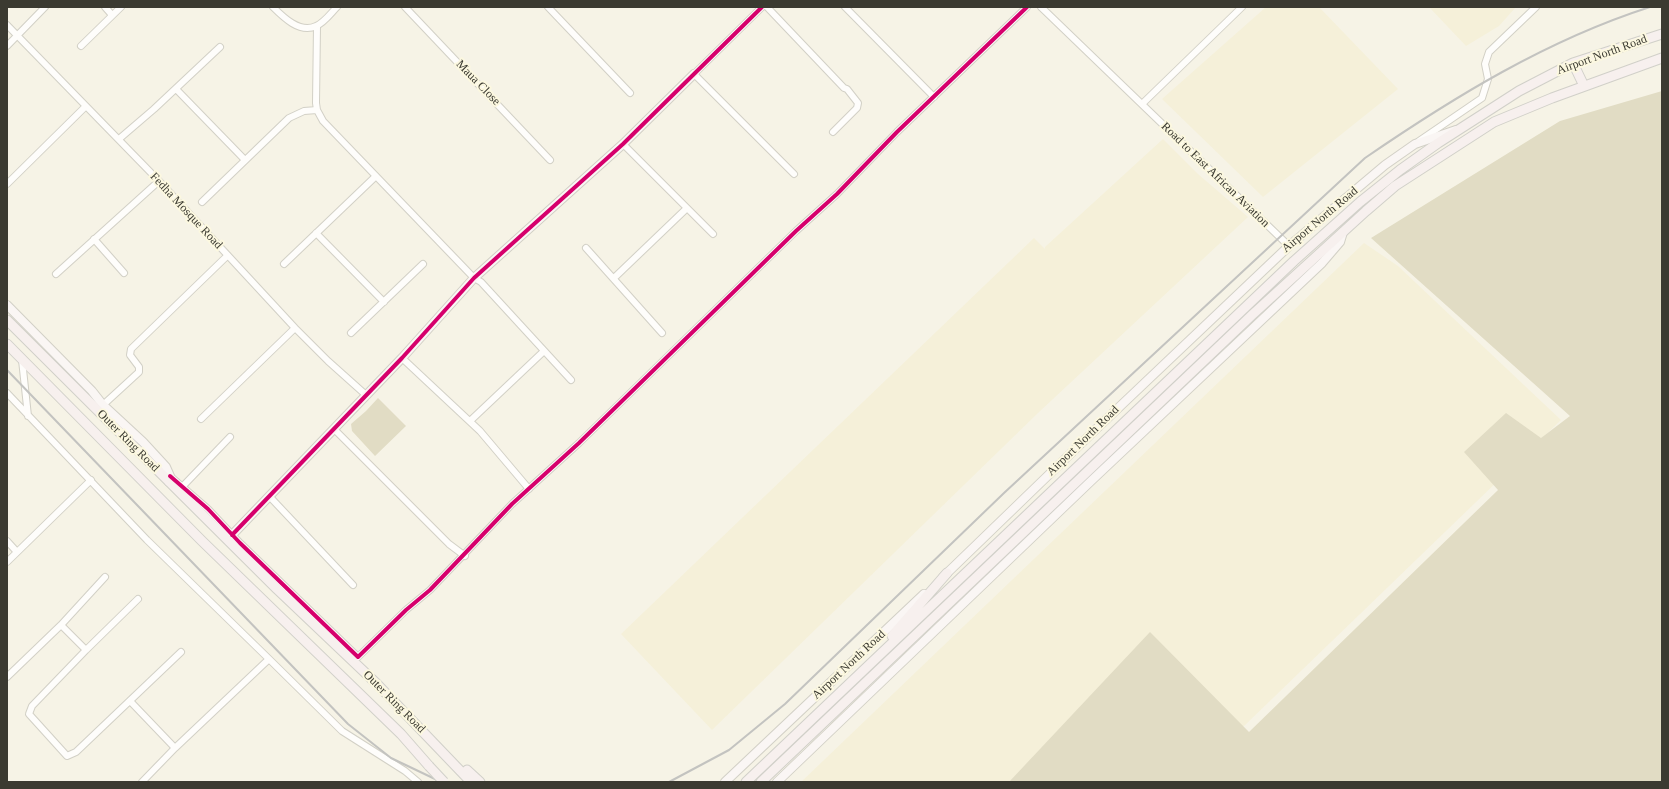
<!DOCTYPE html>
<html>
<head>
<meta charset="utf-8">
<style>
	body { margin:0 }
	#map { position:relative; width:1669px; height:789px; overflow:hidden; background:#f6f3e6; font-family:"Times New Roman",serif }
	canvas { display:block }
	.frame { position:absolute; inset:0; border:8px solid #3b3a31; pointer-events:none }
</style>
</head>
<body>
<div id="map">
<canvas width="1669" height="789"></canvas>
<div class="frame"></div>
</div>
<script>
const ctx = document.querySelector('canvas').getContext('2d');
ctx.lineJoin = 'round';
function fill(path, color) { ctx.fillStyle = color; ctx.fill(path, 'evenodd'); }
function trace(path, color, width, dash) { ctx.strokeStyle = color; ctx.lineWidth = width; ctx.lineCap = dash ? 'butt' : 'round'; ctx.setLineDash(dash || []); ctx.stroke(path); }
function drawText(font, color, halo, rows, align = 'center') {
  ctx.font = font + ' "Times New Roman",serif'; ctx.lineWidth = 4; ctx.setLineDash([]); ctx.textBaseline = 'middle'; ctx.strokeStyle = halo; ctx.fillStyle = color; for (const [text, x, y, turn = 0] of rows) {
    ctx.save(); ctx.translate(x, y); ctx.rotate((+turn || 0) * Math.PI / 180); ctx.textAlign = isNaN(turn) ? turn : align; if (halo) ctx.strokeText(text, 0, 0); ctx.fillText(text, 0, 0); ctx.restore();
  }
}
const built = new Path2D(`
	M1266 7H1319L1398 89 1263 197 1162 99Z
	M1429 7H1516L1499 26 1466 46Z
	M1163 139 1198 174 1248 217 1038 413 712 730 621 634 1034 238 1045 249V247Z
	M1364 243 1398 266 1561 420 1186 782H801Z`);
const green = new Path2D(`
	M1662 91V782H1009L1150 632 1249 732 1498 490 1464 452 1506 413 1541 438 1570 416 1371 238 1560 121Z
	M378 398 406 426 375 456 352 431 351 424 366 411Z`);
const street = new Path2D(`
	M105 7 112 15
	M273 7C283 17 300 34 316 26 324 23 331 13 337 7
	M405 7 550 160
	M548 7 630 93
	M762 7 694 74 794 174
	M767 7 844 88 847 89 858 103 857 108 833 132
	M845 7 934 97
	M1041 7 1289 246
	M7 25 159 181 295 328 328 361 366 395
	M317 26 316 103 317 110 323 121 474 278 481 282 571 380
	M7 46 45 7
	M81 46 121 7
	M176 89 245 160
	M1142 104 1242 7
	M119 139 154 109 220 47
	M1419 141 1482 98 1488 79 1485 64 1489 52 1536 7
	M623 144 713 234
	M7 184 85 107
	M202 202 289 118 304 111 317 110
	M316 233 384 302
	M94 239 124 273
	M586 248 662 333
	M284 264 376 176
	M56 274 159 181
	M614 278 686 209
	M351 333 423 264
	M402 358 480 431 529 489
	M22 360 28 416
	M7 393 147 540 269 659 175 748 142 782
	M103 405 139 372V367L130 355 131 349 227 256
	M201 419 295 328
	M470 421 544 351
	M334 429 449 544 465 556
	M170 476 208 509 240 543 358 657 406 610 430 590 512 504 579 443 796 231 837 194 897 132 1027 7
	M183 486 230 437
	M270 497 353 585
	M7 541 17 552
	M7 562 91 480
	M61 625 86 650 32 706 29 714 67 756 76 752 181 652
	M86 650 138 599
	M269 659 342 731 405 771 418 782
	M7 677 61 625 105 577
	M130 701 175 748`);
const secondary = new Path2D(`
	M7 305 92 391 103 405 143 442 166 467 170 476 169 482
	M232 535 402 358 474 278 623 144 694 74
	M943 577 1094 431 1289 246 1385 165 1415 144 1456 130
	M725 782 924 594
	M777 782 1090 482 1322 263 1340 242 1343 232`);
const primary = new Path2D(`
	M1573 63 1584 86
	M7 320 277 589 377 684 471 782
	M7 344 202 541 401 734 429 766
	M892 636 947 573
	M467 770 480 782
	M746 782 1294 261 1360 202 1400 170 1438 143 1519 91 1573 63 1662 34
	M761 782 1252 315 1366 211 1395 186 1494 122 1552 98 1662 58`);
const rail = new Path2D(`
	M7 370 348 724 391 758 435 779 447 782
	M669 782 729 750 785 704 1004 493 1365 158C1454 97 1547 40 1650 7`);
const primaryBridge = new Path2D(`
	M429 766 444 782`);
const cycleway = new Path2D(`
	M170 476 208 509 240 543 358 657 406 610 430 590 512 504 579 443 796 231 837 194 897 132 1027 7
	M232 535 402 358 474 278 623 144 762 7`);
const streetNames = [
	["Airport North Road",1602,55,-20],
	["Maua Close",478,83,46],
	["Road to East African Aviation",1215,175,44],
	["Fedha Mosque Road",186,211,47],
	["Airport North Road",1320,220,-40],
	["Outer Ring Road",128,441,45],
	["Airport North Road",1083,441,-44],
	["Airport North Road",849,665,-43],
	["Outer Ring Road",394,702,45]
];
fill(built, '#f5f0d9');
fill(green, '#e1dcc4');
trace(street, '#d2d0c6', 8);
trace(secondary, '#d2d0c6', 10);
trace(primary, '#d1d0c9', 11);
trace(street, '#fefdfb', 6);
trace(secondary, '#faf6f4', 8);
trace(primary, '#f7f0ee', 9);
trace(rail, '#c3c3c0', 2);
trace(primaryBridge, '#d1d0c9', 11, []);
trace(primaryBridge, '#f7f0ee', 9);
trace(cycleway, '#d6006c', 4);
drawText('12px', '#3b3a31', '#fcf8e0', streetNames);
</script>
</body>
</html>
